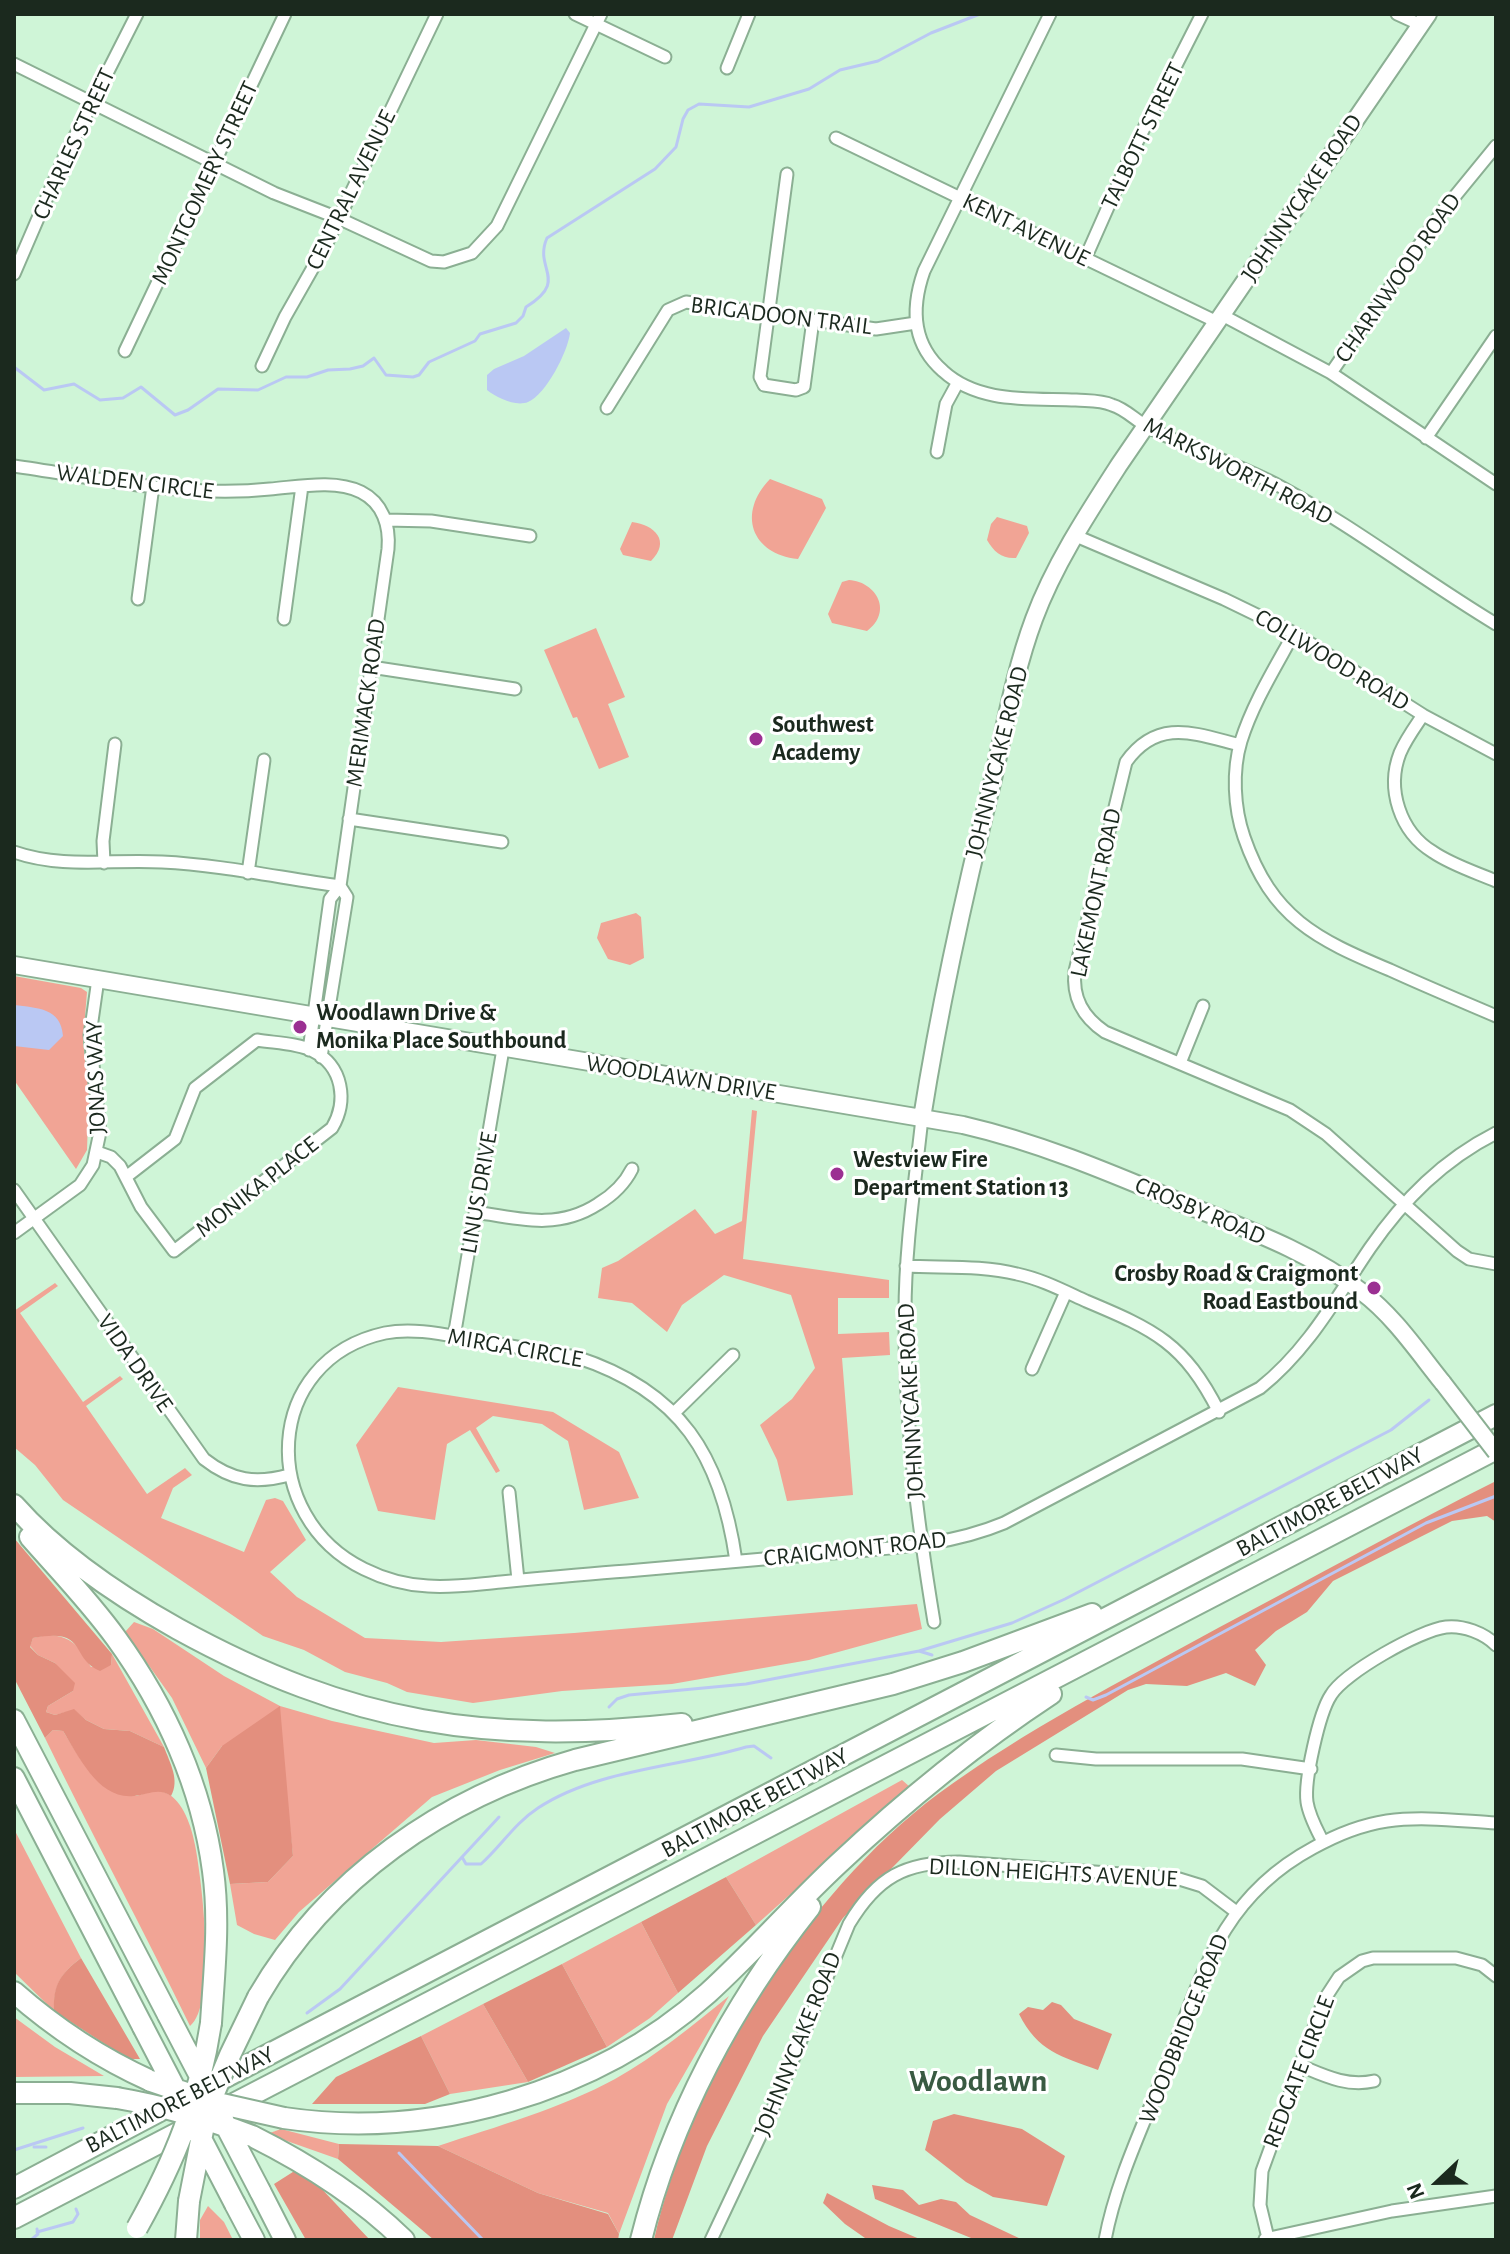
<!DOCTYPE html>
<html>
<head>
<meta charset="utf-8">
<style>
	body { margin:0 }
	#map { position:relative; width:1510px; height:2254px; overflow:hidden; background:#cff5d7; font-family:"Alegreya Sans",sans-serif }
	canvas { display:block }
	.frame { position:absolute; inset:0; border:16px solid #1b291e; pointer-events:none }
	.north { position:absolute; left:1398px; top:2142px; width:80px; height:80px; -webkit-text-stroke:6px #fff; paint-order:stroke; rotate:248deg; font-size:22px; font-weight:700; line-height:32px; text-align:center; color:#1b291e }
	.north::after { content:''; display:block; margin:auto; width:28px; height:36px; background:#1b291e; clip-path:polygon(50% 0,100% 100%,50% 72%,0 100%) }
</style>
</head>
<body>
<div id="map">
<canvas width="1510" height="2254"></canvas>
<div class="frame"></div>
<div class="north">N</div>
</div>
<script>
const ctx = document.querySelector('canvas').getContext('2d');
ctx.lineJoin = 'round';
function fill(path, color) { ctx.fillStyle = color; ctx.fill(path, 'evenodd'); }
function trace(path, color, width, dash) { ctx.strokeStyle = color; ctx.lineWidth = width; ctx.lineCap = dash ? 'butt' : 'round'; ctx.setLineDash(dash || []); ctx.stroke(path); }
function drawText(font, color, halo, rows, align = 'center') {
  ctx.font = font + ' "Alegreya Sans",sans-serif'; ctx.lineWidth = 6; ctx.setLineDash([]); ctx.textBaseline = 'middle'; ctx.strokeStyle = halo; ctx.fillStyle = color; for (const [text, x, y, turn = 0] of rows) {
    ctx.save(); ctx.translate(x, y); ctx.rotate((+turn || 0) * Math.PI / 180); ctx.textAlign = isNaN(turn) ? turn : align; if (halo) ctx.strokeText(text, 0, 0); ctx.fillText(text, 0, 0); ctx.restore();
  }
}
const green = new Path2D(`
	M770 479 822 499 826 508 798 559C751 554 737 513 770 479Z
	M997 517 1027 526 1029 533 1016 558C1002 559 994 552 987 540L991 524Z
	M632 522C655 525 671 541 651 561L623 555 620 549Z
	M849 580C877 582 893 612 867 631L832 623 828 614 842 582Z
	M596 628 625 697 608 704 629 757 599 769 577 717 573 718 544 650Z
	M636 913 641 917 644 958 630 965 608 959 597 938 601 923Z
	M14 976 81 988 87 992 83 1042 93 1123 88 1120 87 1150 76 1169 14 1080Z
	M752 1110 757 1111 743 1259 889 1280V1298H838V1334L889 1332 890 1355 842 1358 853 1495 787 1501 777 1460 760 1425 792 1399 815 1368 791 1295 724 1275 682 1305 667 1332 632 1303 598 1298 602 1268 618 1261 695 1209 715 1234 742 1221Z
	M55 1283 58 1286 20 1313 83 1402 120 1376 123 1379 86 1406 147 1494 185 1468 192 1475 173 1488 161 1518 244 1552 266 1500 275 1498 283 1501 306 1540 270 1572 297 1597 365 1638 441 1642 574 1633 917 1604 922 1629 809 1660 672 1684 562 1691 473 1703 407 1692 387 1683 345 1672 304 1650 263 1636 63 1500 35 1465 14 1447V1311Z
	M398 1387 553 1412 619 1452 639 1498 584 1510 568 1441 542 1424 493 1416 476 1428 500 1471 496 1473 470 1430 447 1444 435 1520 378 1511 356 1445Z
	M134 1622 153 1629 224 1676 280 1706 332 1721 434 1743 476 1740 536 1747 555 1753 500 1770 432 1797 299 1912 275 1940 254 1934 237 1925 230 1884 268 1882 293 1856 283 1765 222 1746 206 1768 172 1698 125 1632Z
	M47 1635C73 1636 78 1646 91 1667L111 1665 112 1654 164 1747 130 1731 104 1729 86 1720 74 1710 55 1715 46 1712 48 1706 73 1691 55 1663 38 1655 30 1646 33 1638Z
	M53 1730 63 1731 81 1760 136 1796C146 1793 157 1788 166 1793 183 1800 192 1828 195 1845 202 1880 217 2005 190 2026 143 1929 92 1835 45 1738Z
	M902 1780 910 1787 756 1925 726 1877Z
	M14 1829 81 1958C60 1974 54 1985 54 2011L14 1972Z
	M641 1922 678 1993 650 2018 607 2047 562 1964Z
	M729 1996 667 2104 619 2234 608 2213 538 2193 438 2146C495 2127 562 2108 615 2079 656 2056 693 2025 729 1996Z
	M483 2004 528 2082 450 2094 421 2036Z
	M14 2017 55 2047 104 2076 14 2077Z
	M281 2129 339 2144 338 2159 267 2134Z
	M208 2206 224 2222 233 2240H200V2220Z`);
const forest = new Path2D(`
	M1496 1481V1522L1487 1516 1452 1521 1333 1581 1307 1612 1276 1631 1255 1650 1266 1665 1255 1686 1226 1673 1187 1686 1146 1684 1128 1690 996 1771 940 1819 843 1918 763 2036 707 2146 672 2240H654C691 2078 804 1894 938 1794 1025 1730 1123 1680 1218 1628 1311 1579 1402 1528 1496 1481Z
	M14 1538 112 1654 111 1665 100 1671C69 1658 89 1627 33 1638L30 1647 38 1655 55 1663 75 1683 73 1691 48 1706 46 1712 55 1715 74 1709 86 1720 104 1729 130 1731 164 1747C170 1763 180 1780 171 1796 158 1787 148 1795 134 1796 99 1800 79 1757 63 1731L53 1730 45 1738 14 1678Z
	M280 1706 293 1856 268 1882 230 1884 206 1768 222 1746Z
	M726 1877 756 1925 678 1993 641 1922Z
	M81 1958 140 2059H128L54 2011C53 1985 60 1974 81 1958Z
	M562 1964 607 2047 528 2082 483 2004Z
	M1052 2002 1061 2005 1074 2019 1112 2034 1098 2070C1061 2056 1038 2052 1019 2014L1028 2007 1043 2010Z
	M421 2036 450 2094 425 2104H312L336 2077Z
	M954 2114 1022 2129 1065 2156 1047 2206 993 2197 966 2182 925 2150 933 2121Z
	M339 2144 438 2146 538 2193 608 2214 619 2234 618 2240H434L338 2159Z
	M296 2170 319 2186 370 2240H306L274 2184Z
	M872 2185 903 2190 919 2205 941 2199 956 2202 970 2215 1023 2240H976L875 2199Z
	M827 2193 889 2226 922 2240 865 2238 845 2224 823 2203Z`);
const water = new Path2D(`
	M566 328 570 333C568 351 546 395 528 402 516 407 497 398 487 390V375L494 369 524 356Z
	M14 1005C38 1008 61 1008 63 1036L49 1050 14 1046Z`);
const stream = new Path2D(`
	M14 367 44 390 74 384 100 400 123 398 141 387 175 415 188 410 218 389 258 390 286 377H307L328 370 350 369 363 366 374 358 386 375 413 377 419 375 429 362 475 341 480 334 516 323 523 316 526 307C570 280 533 269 547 238L655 169 676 147 683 119 688 110 699 104 749 107 809 89 840 70 878 61 931 33 980 14
	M919 1651 1012 1623 1065 1599 1391 1430 1429 1400
	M1086 1697 1093 1700 1106 1695 1426 1523 1496 1496
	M609 1707 617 1699 629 1695 746 1684 919 1651 932 1655
	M462 1857 466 1864H481C501 1846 515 1823 538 1808 597 1769 680 1767 746 1747L754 1746 771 1758
	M307 2013 340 1989 499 1817
	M34 2147H46
	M14 2150 83 2128
	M399 2153 483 2240
	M37 2232 73 2222 78 2214 76 2209
	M31 2240 38 2234 37 2229`);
const street = new Path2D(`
	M575 14 665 57
	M1050 14 924 271C911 308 912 344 943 371 979 404 1031 398 1076 400 1088 401 1101 400 1112 405 1126 409 1136 421 1148 427 1191 450 1238 464 1281 487 1356 528 1423 580 1496 624
	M1397 14 1421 25
	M14 64 274 193 338 218 431 261 444 262 472 253 497 226 601 14
	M727 68 749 14
	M836 138 1217 322
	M787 174 760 377 764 385 796 390 804 387 813 320
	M1085 259 1135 146 1202 14
	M14 274 64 158 137 14
	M1222 315 1331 373 1496 484
	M125 351 285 14
	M262 366 285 317 327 243 437 14
	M1331 373 1442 212 1496 146
	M607 408 668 310 686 302 876 329 916 323
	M1426 438 1496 336
	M937 452 946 404 958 382
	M14 466C98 478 184 498 270 489 297 487 335 479 361 492 383 503 390 526 388 549L340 886 330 899 309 1050
	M386 520 431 521 530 536
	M1076 536 1224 599 1294 633 1423 715 1496 754
	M138 599 153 486
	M284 619 302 486
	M1294 633C1275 668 1253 703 1241 741 1232 771 1234 808 1244 837 1272 918 1316 939 1390 970 1425 986 1461 1001 1496 1016
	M371 667 515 689
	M1423 715C1415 727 1406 739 1400 753 1386 789 1400 832 1433 852 1452 865 1475 872 1496 881
	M1240 745C1196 734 1158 717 1126 762L1075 971C1072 998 1083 1017 1105 1032L1290 1110 1326 1134 1457 1251 1469 1259 1496 1264
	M349 819 502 842
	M14 852C63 869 111 859 162 862 221 865 281 878 340 886
	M104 863 103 841 115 744
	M248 873 264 760
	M321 1057 347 897 340 886
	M1180 1063 1203 1006
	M922 1118C915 1183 905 1248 905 1313 904 1417 917 1519 934 1622
	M97 1152 111 1157 120 1166 141 1207 174 1251 332 1128C348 1101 343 1066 313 1051 297 1043 275 1043 257 1040L195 1088 175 1139 126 1177
	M14 1190 204 1459C232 1481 256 1484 289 1475
	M476 1212C519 1219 558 1230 598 1204 613 1195 624 1185 632 1169
	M14 1233 80 1185 93 1165 100 1132 90 1035 98 979
	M906 1266C943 1268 982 1265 1017 1274 1041 1279 1064 1291 1086 1301 1155 1330 1184 1343 1219 1412
	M454 1337 503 1049
	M1032 1369 1066 1292
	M674 1413 733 1355
	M509 1492 518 1580
	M736 1561C721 1456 681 1391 576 1357 542 1351 509 1346 475 1340 446 1335 414 1327 385 1333 262 1360 258 1517 364 1569 384 1579 406 1585 428 1586 452 1588 477 1584 501 1582 543 1578 585 1574 627 1571 695 1565 764 1559 832 1553 891 1548 949 1546 1004 1523L1260 1388C1308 1350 1336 1298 1370 1248 1404 1199 1443 1160 1496 1133
	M1056 1755 1096 1759H1242L1311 1769
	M1323 1842C1317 1830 1309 1816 1307 1802 1304 1781 1319 1713 1331 1695 1344 1673 1420 1630 1446 1627 1463 1625 1484 1633 1496 1645
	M1301 2066C1325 2076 1347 2087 1374 2081
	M1268 2238 1260 2205 1262 2171 1324 2000 1339 1977 1362 1961 1373 1958H1456L1482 1965 1496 1976
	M1265 2239 1392 2211 1496 2196
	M711 2240 771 2113 849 1924C877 1877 905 1862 959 1862L1176 1878 1202 1886 1235 1911
	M1105 2240C1116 2181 1144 2124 1166 2068 1201 1977 1220 1898 1313 1848 1336 1835 1361 1825 1387 1821 1423 1816 1460 1821 1496 1823`);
const secondary = new Path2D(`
	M14 965 963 1125C1041 1143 1113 1174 1187 1205 1246 1229 1311 1252 1362 1292 1394 1316 1418 1352 1443 1383
	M922 1118C940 1004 965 891 993 779 1005 726 1015 670 1034 619 1054 565 1088 513 1119 465L1428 14`);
const highway = new Path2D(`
	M14 1505C59 1556 119 1596 178 1629 351 1724 488 1745 682 1724
	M30 1537C59 1570 90 1602 116 1638 166 1707 202 1787 213 1871 220 1922 214 1973 211 2023
	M14 1720 168 2015
	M14 1778 143 2027
	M14 1992C56 2029 100 2058 151 2081
	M258 1997C327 1878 444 1797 575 1760L893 1684 963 1662 1092 1614
	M212 2084 1496 1415
	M14 2093H70L117 2098
	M284 2118C432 2140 596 2093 708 1993 753 1952 793 1906 838 1864 904 1802 975 1744 1051 1694
	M252 2136C308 2164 359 2196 404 2240
	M14 2188 173 2104
	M260 2191 285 2240
	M235 2204 254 2240
	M14 2218 1496 1449
	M186 2240 189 2201
	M641 2240C671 2119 733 2004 810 1907`);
const secondaryBridge = new Path2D(`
	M1443 1383 1496 1452`);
const highwayBridge = new Path2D(`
	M168 2015 260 2191
	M143 2027 235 2204
	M151 2081 213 2102 284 2118
	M117 2098C164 2106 208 2119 252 2136
	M189 2201 207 2110 230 2055 258 1997
	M137 2228C175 2160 199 2101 211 2023`);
const markers = [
	[756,739,8,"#9b3092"],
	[300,1027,8,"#9b3092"],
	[837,1174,8,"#9b3092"],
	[1374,1288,8,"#9b3092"]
];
const streetNames = [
	["TALBOTT STREET",1143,136,-64],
	["CHARLES STREET",74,144,-65],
	["MONTGOMERY STREET",205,183,-65],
	["CENTRAL AVENUE",351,190,-64],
	["JOHNNYCAKE ROAD",1302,198,-56],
	["KENT AVENUE",1026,230,26],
	["CHARNWOOD ROAD",1398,278,-55],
	["BRIGADOON TRAIL",781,316,7],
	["MARKSWORTH ROAD",1238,471,27],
	["WALDEN CIRCLE",135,482,7],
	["COLLWOOD ROAD",1332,660,31],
	["MERIMACK ROAD",366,703,-82],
	["JOHNNYCAKE ROAD",997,762,-76],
	["LAKEMONT ROAD",1096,893,-78],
	["JONAS WAY",96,1077,-92],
	["WOODLAWN DRIVE",681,1078,9],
	["MONIKA PLACE",257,1187,-38],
	["LINUS DRIVE",479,1193,-80],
	["CROSBY ROAD",1200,1211,23],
	["MIRGA CIRCLE",515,1348,10],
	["VIDA DRIVE",135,1363,55],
	["JOHNNYCAKE ROAD",911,1401,-93],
	["BALTIMORE BELTWAY",1330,1502,-28],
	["CRAIGMONT ROAD",855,1549,-6],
	["BALTIMORE BELTWAY",755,1803,-28],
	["DILLON HEIGHTS AVENUE",1053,1873,3],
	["WOODBRIDGE ROAD",1184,2029,-68],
	["JOHNNYCAKE ROAD",798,2044,-68],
	["REDGATE CIRCLE",1299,2072,-69],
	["BALTIMORE BELTWAY",180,2100,-27]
];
const poiNames = [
	["Southwest",772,725],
	["Academy",772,753],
	["Woodlawn Drive &",316,1013],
	["Monika Place Southbound",316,1041],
	["Westview Fire",853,1160],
	["Department Station 13",853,1188],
	["Crosby Road & Craigmont",1358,1274,"right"],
	["Road Eastbound",1358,1302,"right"]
];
const districtNames = [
	["Woodlawn",978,2081]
];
fill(green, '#f1a495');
fill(forest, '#e38f7e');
fill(water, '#bac8f3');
trace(stream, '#bac8f3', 3);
trace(street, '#8baf93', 15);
trace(secondary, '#8baf93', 20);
trace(highway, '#8baf93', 24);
trace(street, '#fff', 11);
trace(secondary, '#fff', 16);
trace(highway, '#fff', 20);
trace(secondaryBridge, '#8baf93', 20, []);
trace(highwayBridge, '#8baf93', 24, []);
trace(secondaryBridge, '#fff', 16);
trace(highwayBridge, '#fff', 20);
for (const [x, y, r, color] of markers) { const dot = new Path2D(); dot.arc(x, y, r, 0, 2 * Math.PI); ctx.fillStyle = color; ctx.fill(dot); trace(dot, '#fff', 3); }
drawText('24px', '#1b291e', '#fff', streetNames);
drawText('bold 24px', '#1b291e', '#fff', poiNames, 'left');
drawText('bold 32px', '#395a42', '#fff', districtNames);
</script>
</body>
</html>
